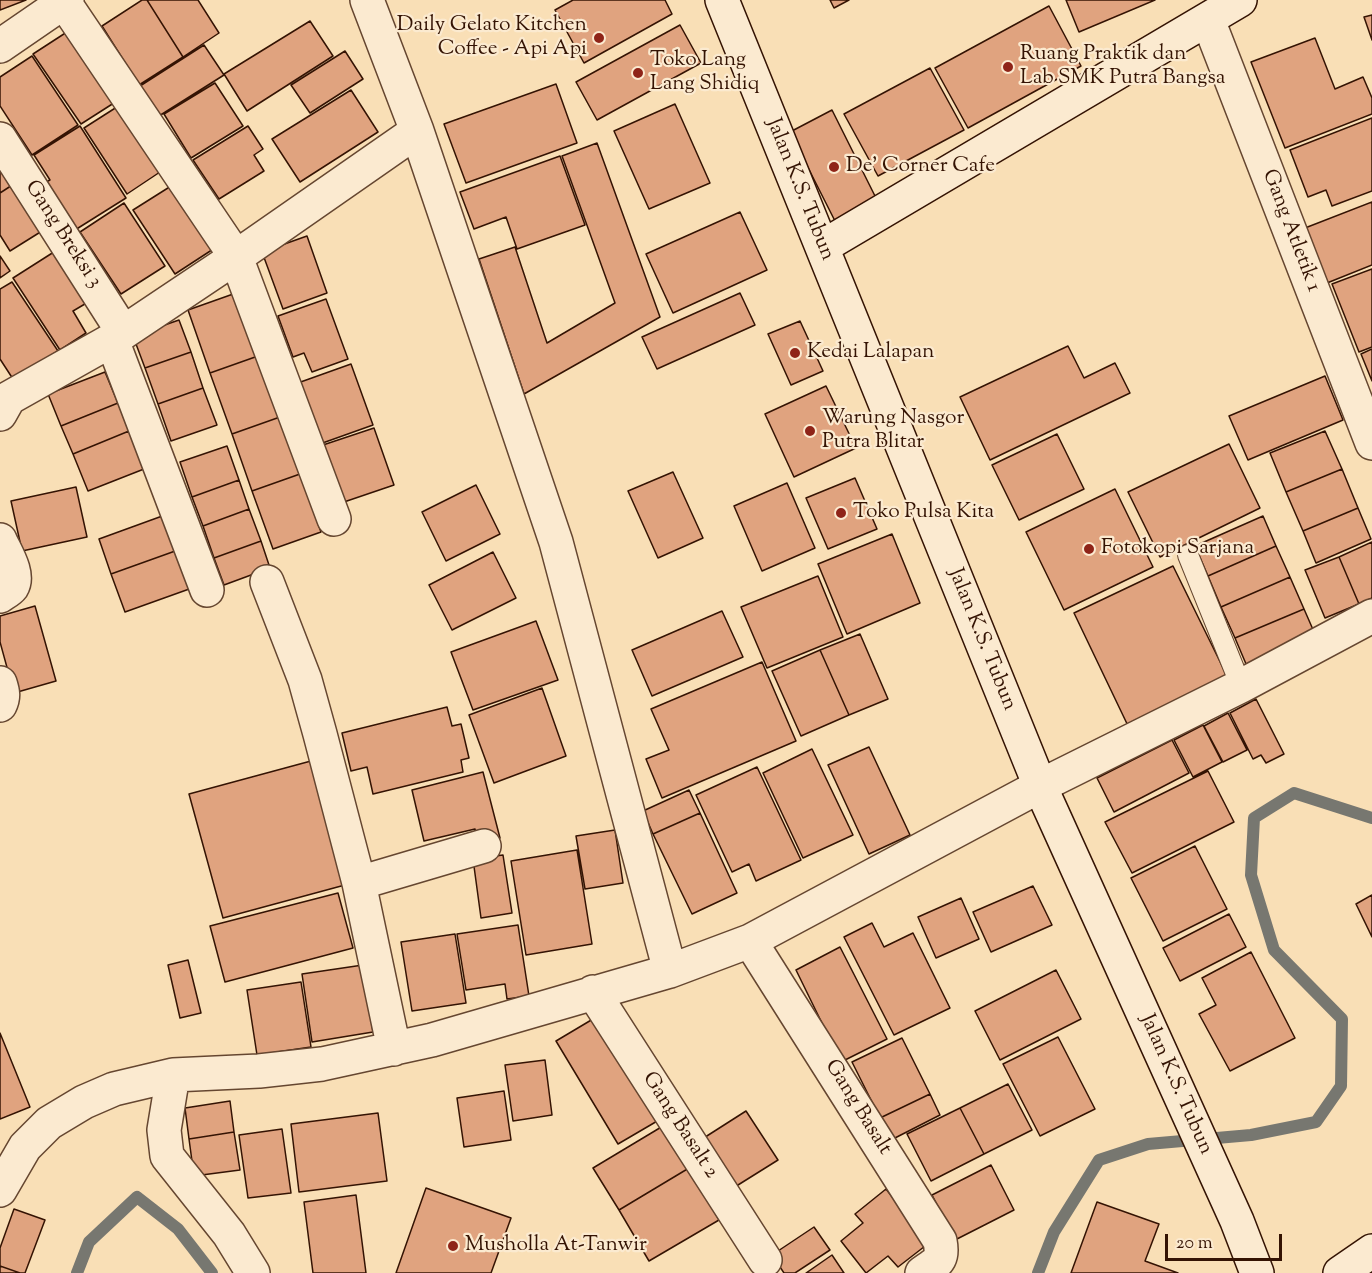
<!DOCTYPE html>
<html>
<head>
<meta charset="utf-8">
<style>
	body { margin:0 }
	#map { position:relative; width:1372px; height:1273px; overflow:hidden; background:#f9dfb6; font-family:"Sorts Mill Goudy",serif }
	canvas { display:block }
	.scale { position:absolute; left:1165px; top:1234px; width:117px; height:27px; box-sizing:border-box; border:3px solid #341303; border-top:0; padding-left:8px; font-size:18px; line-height:21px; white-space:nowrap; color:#341303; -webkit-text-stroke:4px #fbead0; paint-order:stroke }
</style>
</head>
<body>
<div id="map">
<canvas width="1372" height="1273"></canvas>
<div class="scale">20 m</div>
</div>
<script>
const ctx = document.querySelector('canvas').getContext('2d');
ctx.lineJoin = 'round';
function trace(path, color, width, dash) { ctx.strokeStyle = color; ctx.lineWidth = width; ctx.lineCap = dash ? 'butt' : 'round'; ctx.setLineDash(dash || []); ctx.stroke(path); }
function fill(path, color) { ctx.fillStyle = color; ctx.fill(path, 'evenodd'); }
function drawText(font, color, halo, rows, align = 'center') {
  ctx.font = font + ' "Sorts Mill Goudy",serif'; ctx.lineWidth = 4.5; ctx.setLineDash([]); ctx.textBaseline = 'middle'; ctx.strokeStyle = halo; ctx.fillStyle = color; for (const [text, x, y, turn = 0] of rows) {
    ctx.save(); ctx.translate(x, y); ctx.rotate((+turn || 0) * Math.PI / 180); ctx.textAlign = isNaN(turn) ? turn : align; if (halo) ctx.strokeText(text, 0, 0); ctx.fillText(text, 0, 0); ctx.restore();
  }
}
const stream = new Path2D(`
	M77 1273 89 1242 137 1197 178 1229 212 1273
	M1038 1273 1054 1232 1099 1160 1148 1144 1251 1135 1316 1122 1341 1086 1342 1019 1274 950 1251 875 1254 818 1294 793 1372 818`);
const building = new Path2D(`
	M0 0H26L0 10Z
	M142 0H147L183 57 139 85 102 26Z
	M147 0H198L219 33 183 57Z
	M573 0H665L672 14 584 63 555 10Z
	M830 0H849L834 8Z
	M1066 0H1155L1079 32Z
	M1049 6 1081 66 968 128 935 68Z
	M1372 15V40L1364 17Z
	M310 21 333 56 247 111 224 74Z
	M680 25 701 63 597 120 576 82Z
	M70 30 117 101 81 124 33 54Z
	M1315 38 1335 89 1363 77 1372 98V114L1285 148 1251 62Z
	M204 45 224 75 159 116 140 86Z
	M345 51 363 79 310 113 291 85Z
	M32 56 78 125 32 155 0 106V77Z
	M930 68 964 130 878 176 844 114Z
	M215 83 243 126 191 158 164 114Z
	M556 84 577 143 466 183 444 124Z
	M351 90 378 132 300 182 272 139Z
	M675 104 710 183 649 209 614 131Z
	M120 105 163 170 127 194 84 128Z
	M832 110 878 202 836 223 790 132Z
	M1372 118V191L1332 206 1326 190 1308 197 1290 150Z
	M80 126 126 198 75 230 44 183 50 180 34 155Z
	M248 126 263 149 254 155 264 171 219 199 193 160Z
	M597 143 660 317 524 394 479 259 515 247 547 343 615 303 562 156Z
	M0 149 20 180 0 193Z
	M560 156 585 225 517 249 506 217 474 229 460 192Z
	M20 180 50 226 10 251 0 235V193Z
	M179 181 221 244 175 274 133 210Z
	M1372 202V265L1327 283 1305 228Z
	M124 203 165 266 121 294 80 232Z
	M740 212 767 270 673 313 646 254Z
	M307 236 327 293 283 309 262 252Z
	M57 250 90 301 73 311 86 333 60 350 13 278Z
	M0 256 10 271 0 278Z
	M1372 269V347L1359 352 1332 284Z
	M12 282 58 351 13 379 0 359V289Z
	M236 293 258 356 210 373 188 310Z
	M740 293 755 325 657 369 642 337Z
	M326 299 348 359 312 372 304 353 293 357 278 316Z
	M179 320 191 352 145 368 133 336Z
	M800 321 823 371 791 385 768 334Z
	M1068 346 1084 378 1115 363 1130 393 990 460 960 397Z
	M1372 349V381L1361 354Z
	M191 352 203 388 158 404 145 368Z
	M258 356 280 417 232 434 210 373Z
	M351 364 373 425 317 445 295 384Z
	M105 372 118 403 61 426 48 394Z
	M1325 376 1343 420 1248 460 1229 416Z
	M826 386 856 448 794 477 765 414Z
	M203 388 217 425 171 441 158 404Z
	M118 403 129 431 73 454 61 426Z
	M280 417 300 474 252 491 232 434Z
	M374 428 394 485 341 503 320 446Z
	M129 431 144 469 88 491 73 454Z
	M1325 431 1342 469 1286 492 1270 453Z
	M1057 434 1084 489 1019 520 992 465Z
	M1229 444 1260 508 1160 557 1128 492Z
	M227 446 239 480 192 497 180 462Z
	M1342 469 1358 508 1303 531 1286 492Z
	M673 472 703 538 658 558 628 491Z
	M300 474 321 532 273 549 252 491Z
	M855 478 877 529 828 549 806 498Z
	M239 480 249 509 203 526 192 497Z
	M787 483 815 548 762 571 734 506Z
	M476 485 500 534 446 561 422 512Z
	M76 487 87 537 22 551 11 501Z
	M1115 489 1153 567 1064 610 1026 532Z
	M1358 508 1371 539 1316 563 1303 531Z
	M249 509 261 541 214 558 203 526Z
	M165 515 178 550 111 574 99 539Z
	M1263 516 1276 546 1208 576 1195 546Z
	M892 534 920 603 847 634 818 564Z
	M261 541 270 568 224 585 214 558Z
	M1372 542V598L1359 604 1339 557Z
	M1276 546 1290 577 1221 607 1208 576Z
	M178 550 192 588 125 612 111 574Z
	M493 552 516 598 452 630 429 585Z
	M1339 557 1359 604 1325 618 1305 570Z
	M1173 566 1230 682 1130 730 1074 613Z
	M818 576 843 637 767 668 741 607Z
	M1290 577 1304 609 1235 638 1221 607Z
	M35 606 56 681 14 693 0 642V616Z
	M1304 609 1318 641 1249 671 1235 638Z
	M722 611 743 657 652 696 632 650Z
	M536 621 558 680 473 710 451 652Z
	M860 634 888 699 849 715 820 650Z
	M820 650 849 715 801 736 772 671Z
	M762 662 796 741 662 798 646 759 669 750 651 709Z
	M542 688 566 756 494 783 469 715Z
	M1256 699 1284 754 1266 763 1261 755 1253 759 1230 713Z
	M447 707 452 726 461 724 469 758 461 760 463 772 373 794 367 767 351 771 342 733Z
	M1228 713 1247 750 1223 762 1204 726Z
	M1203 725 1222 762 1193 777 1174 740Z
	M1172 740 1189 773 1114 812 1097 778Z
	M869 747 910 835 869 854 828 765Z
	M812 749 853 835 803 858 763 773Z
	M322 758 356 882 223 918 189 794Z
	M757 767 801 860 756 881 749 864 732 872 696 795Z
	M1208 771 1234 822 1132 873 1105 822Z
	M483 772 500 838 478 844 475 829 424 841 412 790Z
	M689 790 700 813 653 834 643 811Z
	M700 813 737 893 692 914 653 834Z
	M615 830 623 883 585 889 576 836Z
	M1195 846 1227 909 1163 941 1131 878Z
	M577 850 592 944 526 955 511 861Z
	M503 855 512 913 481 918 473 859Z
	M1033 886 1052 925 991 952 973 912Z
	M338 893 353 948 225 982 210 926Z
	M1372 895V937L1356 904Z
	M961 898 979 939 936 958 918 917Z
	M1229 914 1246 947 1180 981 1163 948Z
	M872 923 884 947 913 933 950 1008 894 1035 844 937Z
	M518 925 529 996 507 999 505 984 466 990 457 934Z
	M455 934 466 1003 412 1011 401 942Z
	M840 947 887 1039 841 1062 796 970Z
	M1251 952 1295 1038 1230 1071 1199 1014 1216 1005 1202 978Z
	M188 960 201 1013 180 1018 168 965Z
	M363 965 373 1032 312 1042 302 974Z
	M1056 970 1081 1019 1000 1060 975 1011Z
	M301 982 311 1047 257 1055 247 990Z
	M598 1016 659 1120 618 1144 556 1041Z
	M0 1033 30 1107 0 1119Z
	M1058 1037 1095 1109 1040 1136 1003 1064Z
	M902 1038 930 1094 880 1118 852 1062Z
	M545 1060 552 1115 513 1121 505 1065Z
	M1008 1084 1032 1130 984 1154 960 1108Z
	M504 1091 511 1140 464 1147 457 1098Z
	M930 1094 940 1115 891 1140 880 1118Z
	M230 1101 234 1132 189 1139 185 1108Z
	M960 1108 984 1154 931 1181 907 1134Z
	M746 1111 778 1160 730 1190 699 1141Z
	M378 1113 387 1181 299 1192 291 1124Z
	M663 1126 689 1168 619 1210 593 1168Z
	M282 1129 291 1193 248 1198 239 1135Z
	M234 1132 240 1170 194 1176 189 1139Z
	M991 1165 1014 1210 955 1240 932 1195Z
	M689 1168 719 1220 649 1261 619 1210Z
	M426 1188 511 1218 491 1273H396Z
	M886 1189 929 1243 898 1267 888 1256 866 1273 841 1241 863 1223 855 1214Z
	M356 1195 366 1273H313L304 1202Z
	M1097 1202 1159 1224 1145 1261 1178 1273H1071Z
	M14 1209 45 1220 25 1273H20L0 1266V1248Z
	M814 1227 830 1250 795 1273H784L772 1255Z
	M832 1255 844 1273H806Z
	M0 1266 20 1273H0Z`);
const lane = new Path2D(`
	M1188 555 1241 686`);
const street = new Path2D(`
	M367 0 417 131 556 542 670 971
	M64 2 236 257 334 519
	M1208 20 1372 443
	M0 46 67 0
	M0 139 123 332
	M112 340 207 590
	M0 414 9 398 112 340 236 257 417 131
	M0 540C5 552 20 574 12 587 9 591 4 593 0 596
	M267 582 305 680 320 734 359 883 394 1049
	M0 683C3 692 4 697 0 705
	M359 883 484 846
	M750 941 940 1241C944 1261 937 1262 922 1273
	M593 992 765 1260
	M173 1075 164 1130 167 1156 229 1234 253 1273
	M0 1190 25 1147 49 1123 84 1102 114 1089 173 1075 259 1071 322 1064 432 1040 670 971 750 941 1040 786 1241 686 1372 616`);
const secondary = new Path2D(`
	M722 0 1040 786 1237 1221 1257 1273
	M822 247 1240 0
	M1340 1273 1372 1251`);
const markers = [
	[599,38,6,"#8f2418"],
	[1008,67,6,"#8f2418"],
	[638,73,6,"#8f2418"],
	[834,167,6,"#8f2418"],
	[795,353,6,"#8f2418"],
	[810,431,6,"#8f2418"],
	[841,513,6,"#8f2418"],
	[1089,549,6,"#8f2418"],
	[453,1246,6,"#8f2418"]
];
const poiNames = [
	["Daily Gelato Kitchen",587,26,"right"],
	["Coffee - Api Api",587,50,"right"],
	["Ruang Praktik dan",1020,55],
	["Lab SMK Putra Bangsa",1020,79],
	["Toko Lang",650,61],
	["Lang Shidiq",650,85],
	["De' Corner Cafe",846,167],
	["Kedai Lalapan",807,353],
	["Warung Nasgor",822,419],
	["Putra Blitar",822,443],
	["Toko Pulsa Kita",853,513],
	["Fotokopi Sarjana",1101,549],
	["Musholla At-Tanwir",465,1246]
];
const streetNames = [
	["Jalan K.S. Tubun",799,190,68],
	["Gang Atletik 1",1290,231,69],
	["Gang Breksi 3",62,235,57],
	["Jalan K.S. Tubun",981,640,68],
	["Jalan K.S. Tubun",1175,1085,66],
	["Gang Basalt",857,1108,58],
	["Gang Basalt 2",679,1126,57]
];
trace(stream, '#777770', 12);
fill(building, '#e0a37f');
trace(building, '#341303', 1.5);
trace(lane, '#654630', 22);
trace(street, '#654630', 36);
trace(secondary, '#341303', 36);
trace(lane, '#fbead0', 20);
trace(street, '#fbead0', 33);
trace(secondary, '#fbead0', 33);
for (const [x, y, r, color] of markers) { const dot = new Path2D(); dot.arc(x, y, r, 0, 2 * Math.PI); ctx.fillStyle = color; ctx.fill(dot); trace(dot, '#fbead0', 2); }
drawText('21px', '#341303', '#fbead0', poiNames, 'left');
drawText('21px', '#341303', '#fbead0', streetNames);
</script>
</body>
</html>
